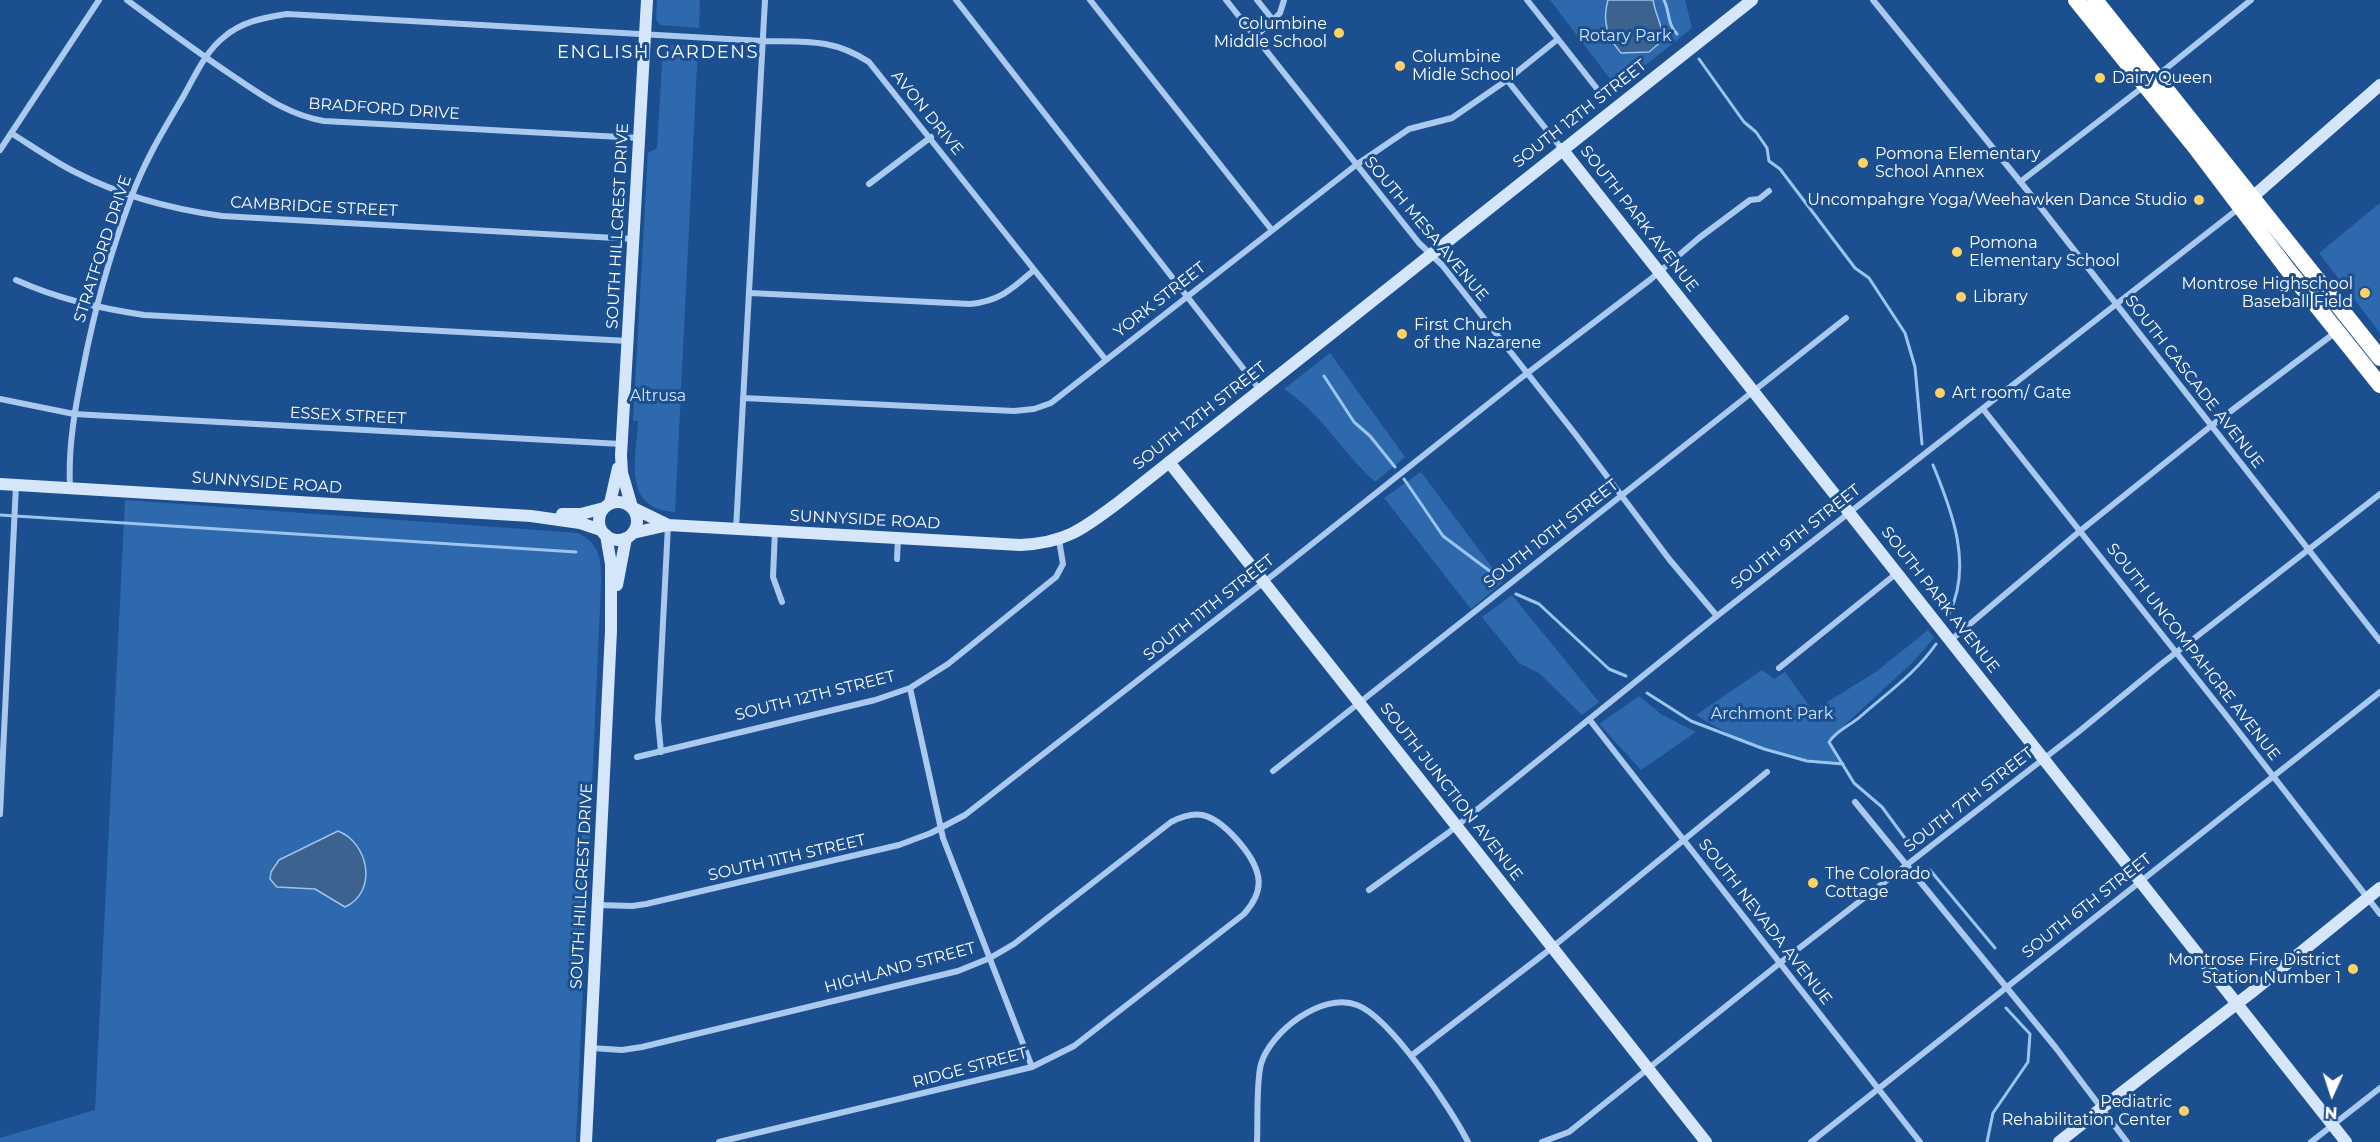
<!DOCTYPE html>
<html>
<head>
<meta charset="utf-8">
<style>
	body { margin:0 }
	#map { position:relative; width:2380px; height:1142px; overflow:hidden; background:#1b4f8f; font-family:Montserrat,sans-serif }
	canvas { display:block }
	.north { position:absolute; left:2302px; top:1064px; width:60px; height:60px; -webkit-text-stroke:4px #1b4f8f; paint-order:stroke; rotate:183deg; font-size:16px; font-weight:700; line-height:24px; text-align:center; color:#fff }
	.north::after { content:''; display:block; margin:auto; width:21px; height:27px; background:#fff; clip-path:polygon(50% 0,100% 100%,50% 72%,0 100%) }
</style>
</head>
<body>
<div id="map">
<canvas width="2380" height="1142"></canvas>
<div class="north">N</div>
</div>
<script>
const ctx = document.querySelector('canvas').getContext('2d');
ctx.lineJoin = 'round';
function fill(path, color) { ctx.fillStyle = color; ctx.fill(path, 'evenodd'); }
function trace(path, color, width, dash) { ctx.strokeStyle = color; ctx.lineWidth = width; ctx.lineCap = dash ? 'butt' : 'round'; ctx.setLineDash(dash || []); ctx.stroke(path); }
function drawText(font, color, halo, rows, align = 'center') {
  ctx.font = font + ' Montserrat,sans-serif'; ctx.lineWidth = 6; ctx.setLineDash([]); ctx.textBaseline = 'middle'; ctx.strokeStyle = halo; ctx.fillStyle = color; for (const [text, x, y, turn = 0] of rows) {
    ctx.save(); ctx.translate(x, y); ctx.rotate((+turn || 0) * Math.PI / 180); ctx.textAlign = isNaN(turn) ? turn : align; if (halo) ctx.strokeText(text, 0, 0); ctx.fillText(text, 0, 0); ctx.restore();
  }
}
const green = new Path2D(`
	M657 0H700L699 28 660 25 656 19Z
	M1550 0H1685L1692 28 1617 88Z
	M667 45 698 46 675 512C622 509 636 460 638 421H633L648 153 657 148 662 64Z
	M2380 203V333L2319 253Z
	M1330 353 1405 457 1375 482C1343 453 1321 413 1284 389Z
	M1421 472 1503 582 1471 609 1384 498Z
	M125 500 578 533C600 543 602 562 601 584L576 1142H0V1138L95 1110Z
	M1512 595 1599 702 1582 715 1539 673 1519 663 1482 617Z
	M1928 630 1934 638 1913 662 1837 732 1829 742 1843 764C1787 759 1744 746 1696 715L1762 670 1774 679 1785 672 1813 711 1877 671Z
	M1639 696 1661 714 1696 732 1641 770 1599 724Z`);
const water = new Path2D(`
	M1608 0H1653C1655 14 1663 26 1663 40L1649 52 1621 53C1607 37 1602 21 1608 0Z
	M338 831C369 843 378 892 345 907L315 889 277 887 270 879 271 872 279 860Z`);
const stream = new Path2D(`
	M1664 0C1670 12 1667 24 1677 34
	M1699 59 1744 122 1756 132 1767 148 1769 161 1780 169 1855 268 1869 278 1905 333 1915 367 1922 444
	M1324 376 1354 422 1370 436 1395 467
	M1933 465C1952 511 1973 565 1949 614
	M1404 479 1443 536 1499 578
	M0 515 576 552
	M1516 594 1539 604 1609 669 1626 676
	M1647 693 1691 721 1764 749 1807 761 1843 764
	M1910 845 1882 807 1854 783 1829 742C1838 729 1850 726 1861 716 1887 693 1916 673 1936 644
	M1930 870 1995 948
	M1987 1142 1993 1113 2028 1062 2030 1034 2006 1008`);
const street = new Path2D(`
	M127 0C162 26 197 52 233 76 263 96 288 115 324 121L639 138
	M956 0 1260 390
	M1090 0 1271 229
	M1226 0 1419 243 1442 265 1576 435 1669 559 1717 616
	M1527 0 1558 39
	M1873 0 2031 195 2380 641
	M1273 20 1280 13 1284 0
	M1255 37 1273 20 1257 0
	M2158 75 2251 0
	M1507 80 1562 149
	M11 133C32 146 53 161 75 172 121 196 171 209 222 216L633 239
	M0 150 99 0
	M2020 182 2143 87
	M869 184 931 137
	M16 280C58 299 99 308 144 315L628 341
	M750 293 970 304C1000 301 1012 289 1034 270
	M743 398 1014 411 1034 409 1051 403 1356 165 1409 129 1452 118 1507 80 1558 39 1598 90
	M0 399 74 414 110 416 621 444
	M1983 409 2225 714 2380 914
	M70 487C68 447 75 408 83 369 94 311 110 254 131 198 144 162 164 129 183 97 195 76 205 52 224 37 243 21 264 18 287 14L763 41C805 42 832 38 869 62L1106 360
	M736 529 765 0
	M775 531 773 577 782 602
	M897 559 898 538
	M1951 640 2080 531 2211 426 2336 332
	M1779 668 1897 573
	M910 688 943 838 1032 1067
	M1589 719 1920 1142
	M661 752 658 720 668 525
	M637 757 875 700 910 688 948 664 1056 577 1063 564 1059 540
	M1273 771 1846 318
	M1855 802 2056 1048 2127 1142
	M0 814 16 485
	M1369 890 1448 833 1717 616 2238 209
	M598 905 632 906 646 904 899 845 931 833 965 815 1273 575 1517 381 1651 279 1699 238 1750 200 1759 199 1769 191
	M591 1048 622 1050 642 1047 958 971 990 958 1014 944 1171 822C1181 817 1191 813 1202 815 1223 819 1254 855 1258 876 1261 890 1253 904 1244 914L1074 1046 1032 1067 719 1142
	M1411 1056 1544 954 1767 772
	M1257 1142C1258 1122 1256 1082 1261 1064 1270 1032 1323 991 1357 1005 1390 1017 1452 1110 1468 1142
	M1542 1142 1569 1132 1780 963 2077 733 2160 665 2380 494
	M1811 1142 2380 692
	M2311 1142 2380 1088`);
const secondary = new Path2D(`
	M1562 149 2346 1142
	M2248 201 2380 85
	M1169 462 1706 1142
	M0 484 531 516 580 523 601 530
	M599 521a19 19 0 1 1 38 0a19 19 0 1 1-38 0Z
	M610 503 618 468
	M632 507 622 473 621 455 647 0
	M633 508 668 525
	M562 514H581L604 508
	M633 533 668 525 1020 545C1066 543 1083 529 1119 502L1752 0
	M617 585 626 538
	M2094 1114 2252 992 2380 888
	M586 1142 611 631V564L606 535
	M2059 1142 2087 1120`);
const highway = new Path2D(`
	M2076 0 2195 147 2288 270 2380 385
	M2095 0 2380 358`);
const markers = [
	[1339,33,6,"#ffd166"],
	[1400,66,6,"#ffd166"],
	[2100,78,6,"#ffd166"],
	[1863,163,6,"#ffd166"],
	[2199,200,6,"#ffd166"],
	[1957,252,6,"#ffd166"],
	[2365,293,6,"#ffd166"],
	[1961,297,6,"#ffd166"],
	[1402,334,6,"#ffd166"],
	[1940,393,6,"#ffd166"],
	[1813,883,6,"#ffd166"],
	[2353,969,6,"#ffd166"],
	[2184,1111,6,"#ffd166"]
];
const poiNames = [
	["Columbine",1327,24,"right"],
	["Middle School",1327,42,"right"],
	["Columbine",1412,57],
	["Midle School",1412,75],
	["Dairy Queen",2112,78],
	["Pomona Elementary",1875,154],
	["School Annex",1875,172],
	["Uncompahgre Yoga/Weehawken Dance Studio",2187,200,"right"],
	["Pomona",1969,243],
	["Elementary School",1969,261],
	["Montrose Highschool",2353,284,"right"],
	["Baseball Field",2353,302,"right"],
	["Library",1973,297],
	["First Church",1414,325],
	["of the Nazarene",1414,343],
	["Art room/ Gate",1952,393],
	["The Colorado",1825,874],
	["Cottage",1825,892],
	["Montrose Fire District",2341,960,"right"],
	["Station Number 1",2341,978,"right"],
	["Pediatric",2172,1102,"right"],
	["Rehabilitation Center",2172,1120,"right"]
];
const parkNames = [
	["Rotary Park",1625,36],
	["Altrusa",658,396],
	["Archmont Park",1772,714]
];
const streetNames = [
	["BRADFORD DRIVE",384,109,4],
	["AVON DRIVE",927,113,51],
	["SOUTH 12TH STREET",1580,114,-38],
	["CAMBRIDGE STREET",314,207,3],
	["SOUTH PARK AVENUE",1639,219,52],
	["SOUTH HILLCREST DRIVE",618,226,-87],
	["SOUTH MESA AVENUE",1426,229,50],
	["STRATFORD DRIVE",103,249,-72],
	["YORK STREET",1160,300,-38],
	["SOUTH CASCADE AVENUE",2194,382,52],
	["ESSEX STREET",348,416,3],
	["SOUTH 12TH STREET",1200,416,-38],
	["SUNNYSIDE ROAD",267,483,4],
	["SUNNYSIDE ROAD",865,520,3],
	["SOUTH 10TH STREET",1551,534,-38],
	["SOUTH 9TH STREET",1796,537,-38],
	["SOUTH PARK AVENUE",1940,600,52],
	["SOUTH 11TH STREET",1209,608,-38],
	["SOUTH UNCOMPAHGRE AVENUE",2193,652,52],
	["SOUTH 12TH STREET",815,696,-14],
	["SOUTH JUNCTION AVENUE",1451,792,52],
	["SOUTH 7TH STREET",1969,800,-38],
	["SOUTH 11TH STREET",787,858,-13],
	["SOUTH HILLCREST DRIVE",582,886,-87],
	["SOUTH 6TH STREET",2087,906,-38],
	["SOUTH NEVADA AVENUE",1765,922,52],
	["HIGHLAND STREET",900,968,-15],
	["RIDGE STREET",970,1068,-15]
];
const neighbourhoodNames = [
	["ENGLISH GARDENS",658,53]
];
fill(green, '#2e69ad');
fill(water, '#3c6290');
trace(water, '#9cc4f0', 1.5);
trace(stream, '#9cc4f0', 3);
trace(street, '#a9c9ee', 6);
trace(secondary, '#d6e6fa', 12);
trace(highway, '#fff', 16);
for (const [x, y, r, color] of markers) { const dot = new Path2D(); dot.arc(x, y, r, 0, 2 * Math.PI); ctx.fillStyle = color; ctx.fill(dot); trace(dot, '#1b4f8f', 2); }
drawText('16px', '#fff', '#1b4f8f', poiNames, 'left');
drawText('16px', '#cfe3fa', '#1b4f8f', parkNames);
drawText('16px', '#fff', '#1b4f8f', streetNames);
ctx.letterSpacing = '1.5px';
drawText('18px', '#fff', '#1b4f8f', neighbourhoodNames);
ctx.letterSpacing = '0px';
</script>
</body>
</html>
